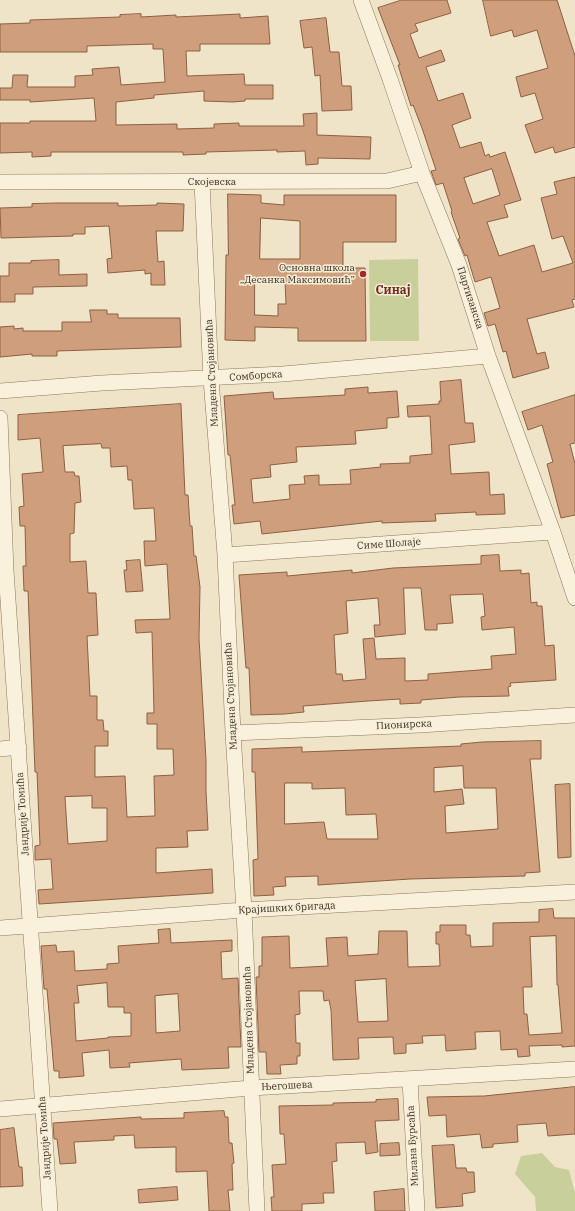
<!DOCTYPE html>
<html>
<head>
<meta charset="utf-8">
<style>
	body { margin:0 }
	canvas { display:block; background:#f0e4c8 }
</style>
</head>
<body>
<canvas width="575" height="1211"></canvas>
<script>
const ctx = document.querySelector('canvas').getContext('2d');
ctx.lineJoin = 'round';
function fill(path, color) { ctx.fillStyle = color; ctx.fill(path, 'evenodd'); }
function trace(path, color, width, dash) { ctx.strokeStyle = color; ctx.lineWidth = width; ctx.lineCap = dash ? 'butt' : 'round'; ctx.setLineDash(dash || []); ctx.stroke(path); }
function drawText(font, color, halo, rows, align = 'center') {
  ctx.font = font + ' "IBM Plex Serif",serif'; ctx.lineWidth = 3; ctx.setLineDash([]); ctx.textBaseline = 'middle'; ctx.strokeStyle = halo; ctx.fillStyle = color; for (const [text, x, y, turn = 0] of rows) {
    ctx.save(); ctx.translate(x, y); ctx.rotate((+turn || 0) * Math.PI / 180); ctx.textAlign = isNaN(turn) ? turn : align; if (halo) ctx.strokeText(text, 0, 0); ctx.fillText(text, 0, 0); ctx.restore();
  }
}
const green = new Path2D(`
	M418 259 419 341H370L369 260Z
	M542 1153 555 1167 569 1170 575 1193V1211H536L535 1197 515 1174 521 1156Z`);
const building = new Path2D(`
	M402 0H447L451 13 415 24 418 31 410 34 419 58 441 50 445 61 426 67 438 101 463 93 471 118 452 125 460 148 481 142 485 156 489 154 490 157 505 152 521 200 504 205 508 217 487 222 499 256 534 245 542 272 573 263 563 236 552 239 541 198 557 194 554 182 575 177V299L572 300 574 307 527 319 537 354 545 352 549 368 513 378 506 351 503 352 495 324 488 326 484 313 500 308 491 277 475 282 467 255 465 256 458 239 460 238 451 212 452 211 443 183 436 185 431 171 436 170 422 128 413 105 411 106 398 65H400L378 8ZM492 169 500 195 473 204 464 178Z
	M483 0H557L575 56V147L555 153 553 147 535 153 525 125 543 119 535 93 521 97 516 77 548 68 537 30 514 37 512 30 491 36Z
	M141 14V17L176 15V17L240 14V18L268 16 270 44H200V51H186L187 76 244 74 245 85H273V99H245V101L233 102 204 101V91L154 95V98L116 102V125L177 124V129L214 128V124L239 123V126H304L303 114 317 113V135L371 137 370 159 318 158V164L306 165 305 151 277 152V150L206 152V154L183 155V152H51V156L32 157V152L0 153V123H30V121H96L94 98 30 102V100H0V88H12L13 75H28L27 87H75V76L93 75 92 69 119 67 121 85 165 82 163 49H153V44L87 46V52H0V24L30 23V20L120 17V15Z
	M326 18 330 52H339L342 86H351L352 110 322 111 320 75 315 76 312 47 304 48 300 21Z
	M228 194 261 195V203L284 205V195H396V242H343V268H365L366 341H298V328L255 327V341L225 340 226 255H228ZM261 218 300 221V259H260ZM255 281H285L286 304H278V316L255 315Z
	M56 203H118V206L157 205V203L184 204 183 231H156L158 262 164 261 165 285H151V273L145 274V270L108 273 107 259 112 258 109 226 85 227V234H73V236L1 238 0 208 32 207V204Z
	M59 260V275L87 274V286L33 287V294H15V302H0V276H9V263H31V261Z
	M90 310H107V314H118V318H180L181 347 57 351V356H32V354L0 357V327L14 326V329L23 328V331H62V322H91Z
	M461 380 465 423H473L475 442 449 445 451 474 489 472 490 495 504 494 505 514 476 515V512L435 514 436 521 382 523V521L262 534 260 521 234 524 232 505H235L230 455H228L224 396 273 392 274 399 345 395V389L368 387V393L397 391 399 417 387 418V428L355 431 356 444 296 447 297 462 270 465 271 477 251 479 253 503 290 499 289 485 305 484 304 476 319 475V485L351 484 350 470 381 467 380 464 410 463V456L432 454 430 416 408 417 407 406 439 404V401H441L440 382Z
	M575 395V443L570 444 575 464V515L561 518 547 464 553 462 542 425 528 430 522 412Z
	M181 404 185 495H188L190 526H192L194 556H196L200 587 199 638 206 760V791L208 830 187 831 188 847 156 848V873L212 869 213 893 39 904 38 890 53 889 51 859 35 860V846L40 845 37 772H35L28 591H24L23 566H26L25 526H20L19 507 24 506 22 474 43 472 40 438 18 440V415ZM101 444 102 448H110L111 467 127 466 128 480H132L134 509 154 508 156 541H144L145 566 167 564 170 619 135 620 136 633 152 632 154 713H147V724H157V749H173L174 775 154 776 155 816 127 817 125 776 95 777V746H108V731H104L103 720H97V696H90L87 636 98 635 96 593H88L86 561 70 562V534L74 533 75 503 81 502 79 476H75L74 472H65L63 446ZM92 796V808H107V841L68 844 65 797Z
	M499 555 500 571 521 570V574L529 573 531 603 537 602V606H542L545 646 554 645 556 680 510 683 511 686 508 687 509 696 459 697 421 700V703L400 704V699L368 701 303 706 304 712 285 714 251 715 249 668H246L239 575 287 572V576L352 570V573L393 568 481 564V556ZM404 588H421L425 630H437V624L453 623 450 595 483 594 485 616 481 617 482 630 514 627 516 654 491 656 492 669 428 674V680L405 681V658L376 659 374 638 363 639 366 679 343 681 342 674H336L334 635 348 633 346 601 378 598 380 625H374L375 637 405 634Z
	M140 560 143 591 126 592 124 570H127L126 561Z
	M541 741V759H530L540 872 525 873V876L410 879 318 885V876L285 877 286 886 273 887 274 895 254 896 253 860 258 859 255 772H252V749L302 747V752L461 746V744L482 742ZM463 766 464 788H496L498 829 446 833 445 806 464 804 462 789 434 792V768ZM285 783H312V789L345 788 346 815 376 814 378 839H327L324 822 285 824Z
	M570 784 571 857 558 858 555 785Z
	M553 909 554 918H575V1046L562 1047V1045L529 1046 530 1056 518 1057 517 1049 501 1050 500 1031 475 1032 476 1049 446 1051 445 1035 422 1036 423 1043 406 1044V1053L394 1054 393 1037 358 1038 359 1059 333 1060 331 1010 329 1000 324 1001 323 991H299L300 1014 295 1015 296 1043H300V1056H297V1064L280 1065 281 1074H267L266 1052H259L256 977H259V966H262V937L289 936 290 968 328 966 326 938 347 937 348 956 378 954 379 931H407L408 967 440 966 439 944H436V932H440V925H466V935H470L471 947 493 946V923L539 922V910ZM556 936 557 985H558L562 1033 529 1035 527 1014H524L523 987H532L530 937ZM386 979 388 1021 358 1022 355 981Z
	M170 929 171 943 232 940V951L221 952 222 979 238 978 241 1047H228L229 1068 182 1070 181 1059 129 1063 130 1067 110 1068 109 1050 82 1053 84 1076 59 1078V1071H54L47 989H44L41 946 56 945 57 952 74 951 75 971 107 969V964L119 963 118 946 159 943 158 930ZM107 983 108 1007H124V1013H131V1036L108 1037V1038L76 1041 74 1003H79L77 986ZM178 994 180 1031 156 1033 155 996Z
	M575 1087V1134L548 1136 546 1123 517 1125 518 1142 493 1144V1147L482 1148 480 1134 447 1137 446 1115 429 1116 427 1097 484 1096Z
	M398 1099 399 1120 375 1121 378 1152 366 1154 365 1142 336 1143 337 1161 332 1162 334 1193H323L324 1203 302 1204V1211H272L271 1197H274L272 1165 286 1164 284 1134H280L279 1106 333 1105V1103L376 1102V1100Z
	M224 1111 225 1117H228L229 1143H232L234 1163 232 1164 233 1190H228L230 1211H209L207 1171 176 1172V1147L135 1148 134 1135 114 1136V1140L74 1142 76 1163 60 1164 57 1139H54L53 1123 141 1117V1119L184 1118V1113Z
	M14 1128 19 1167H22L23 1186 0 1187V1130Z
	M399 1143 400 1155 380 1156V1144Z
	M454 1145 456 1168H466L467 1172H474L475 1192 462 1194 463 1206 436 1208 432 1146Z
	M177 1187 178 1200 139 1203 138 1190Z
	M404 1189 405 1211H375L374 1192Z`);
const minor = new Path2D(`
	M361 0 390 79 422 173 459 265 488 356 553 532 575 598
	M0 182 387 181 422 173
	M202 182 211 379 225 555 233 733 244 910 257 1211
	M0 391 102 383 283 374 488 356
	M0 418 6 571 50 1211
	M225 555 553 532
	M233 733 420 725 575 715
	M0 749 19 747
	M0 928 244 910 575 892
	M410 1080 417 1211
	M0 1109 251 1088 575 1069`);
const markers = [
	[363,274,4,"#9e2a2b"]
];
const streetNames = [
	["Скојевска",212,182],
	["Партизанска",470,298,72],
	["Младена Стојановића",212,373,-93],
	["Сомборска",256,376,-4],
	["Симе Шолаје",389,544,-4],
	["Младена Стојановића",231,696,-93],
	["Пионирска",404,725,-3],
	["Јандрије Томића",23,814,-94],
	["Крајишких бригада",287,908,-3],
	["Младена Стојановића",249,1020,-92],
	["Његошева",287,1086,-3],
	["Јандрије Томића",45,1138,-94],
	["Милана Бурсаћа",413,1146,-93]
];
const poiNames = [
	["Основна школа",355,268],
	["„Десанка Максимовић”",355,280]
];
const quarterNames = [
	["Синај",393,291]
];
fill(green, '#c9cf9b');
fill(building, '#cf9f7d');
trace(building, '#8d5f41', 1);
trace(minor, '#8d765c', 16);
trace(minor, '#faf1dc', 15);
for (const [x, y, r, color] of markers) { const dot = new Path2D(); dot.arc(x, y, r, 0, 2 * Math.PI); ctx.fillStyle = color; ctx.fill(dot); trace(dot, '#f7eed8', 1.5); }
drawText('10px', '#3d2e20', '#f7eed8', streetNames);
drawText('10px', '#3d2e20', '#f7eed8', poiNames, 'right');
drawText('bold 12px', '#6b2e1e', '#f7eed8', quarterNames);
</script>
</body>
</html>
